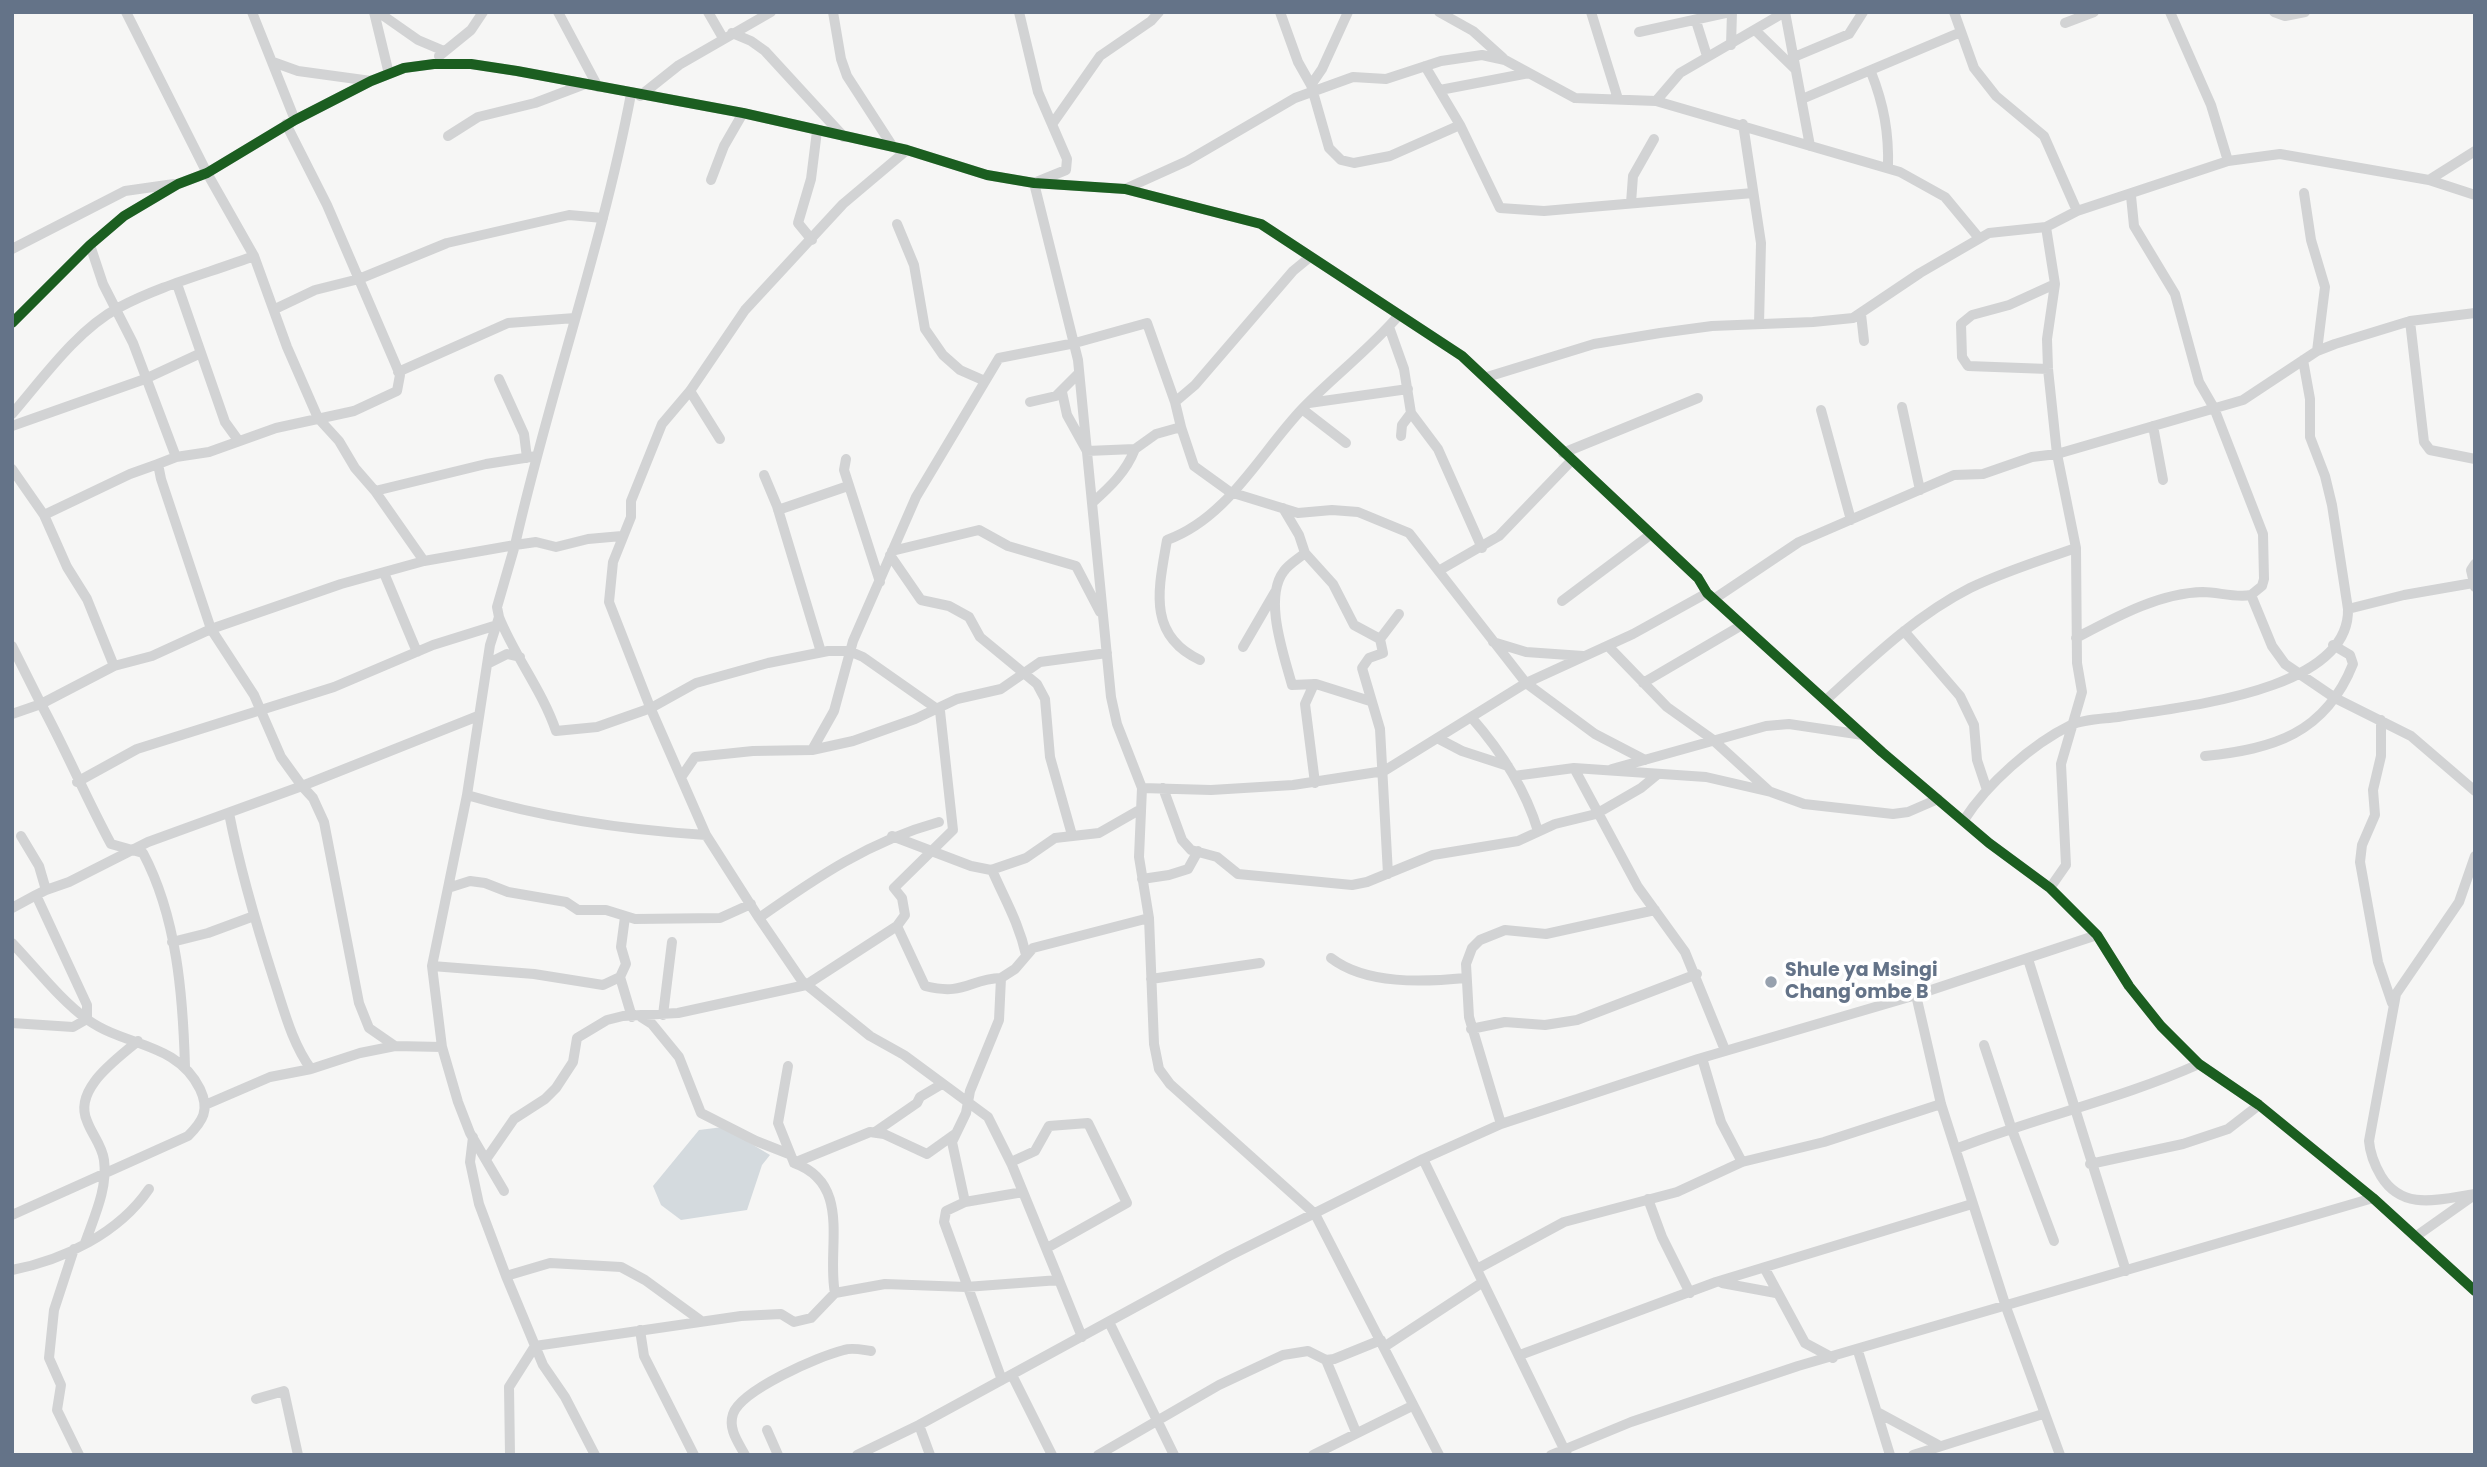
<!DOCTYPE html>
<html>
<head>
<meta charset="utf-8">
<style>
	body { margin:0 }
	#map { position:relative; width:2487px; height:1467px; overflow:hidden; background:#f6f6f5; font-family:Poppins,sans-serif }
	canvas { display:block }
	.frame { position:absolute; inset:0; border:14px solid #647388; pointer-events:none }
</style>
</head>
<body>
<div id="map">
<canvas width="2487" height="1467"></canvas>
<div class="frame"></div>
</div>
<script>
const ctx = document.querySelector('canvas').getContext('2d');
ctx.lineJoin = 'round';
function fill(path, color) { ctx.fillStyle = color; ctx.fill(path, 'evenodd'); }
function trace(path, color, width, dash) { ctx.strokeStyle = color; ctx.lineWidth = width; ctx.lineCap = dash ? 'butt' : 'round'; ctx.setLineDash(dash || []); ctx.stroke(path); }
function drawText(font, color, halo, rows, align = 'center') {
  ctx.font = font + ' Poppins,sans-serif'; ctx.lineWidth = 7; ctx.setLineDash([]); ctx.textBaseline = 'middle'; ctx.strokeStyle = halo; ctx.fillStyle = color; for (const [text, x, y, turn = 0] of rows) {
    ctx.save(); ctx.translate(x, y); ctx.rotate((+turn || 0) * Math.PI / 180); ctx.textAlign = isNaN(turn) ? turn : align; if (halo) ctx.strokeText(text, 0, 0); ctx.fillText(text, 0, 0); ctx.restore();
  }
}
const water = new Path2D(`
	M723 1127 770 1155 762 1165 747 1210 681 1220 661 1205 653 1186 699 1130Z`);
const minor = new Path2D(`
	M126 12 207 173 254 256 287 347 318 418 339 441 355 468 375 491 424 561 515 545 497 607 499 617 490 645 467 795 432 966 442 1047 458 1102 470 1133 504 1191
	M252 12 295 120
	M374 12 389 74
	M378 12 418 40 444 51
	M558 12 598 87
	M708 12 723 38
	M833 12 841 59 847 76 893 147
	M1019 12 1038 92 1067 159 1066 170 1034 183 1078 360 1111 697 1117 724 1142 788 1139 857 1149 918 1154 1044 1159 1069 1170 1084 1315 1214 1439 1455
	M1280 12 1298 62 1311 85 1329 148 1341 160 1354 163 1390 156 1460 125
	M1439 12 1473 31 1503 58
	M1591 12 1618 99
	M1785 12 1810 146
	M1954 12 1974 68 1996 96 2044 136 2077 211
	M2170 12 2211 105 2228 161
	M2274 12 2285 16 2305 12
	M1696 21 1707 56
	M2065 23 2094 12
	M1756 31 1796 70
	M1639 32 1730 12
	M732 33 751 41 765 51 844 137
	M1731 45 1732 12
	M439 56 471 30 483 12
	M1794 57 1849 34 1863 12
	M273 62 298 71 371 81
	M1425 66 1460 125 1500 208 1544 211 1753 193
	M1871 72C1884 105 1889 133 1888 168
	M1311 85 1322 69 1348 12
	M1440 90 1529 73
	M640 96 679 65 771 12
	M1802 99 1961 32
	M1656 101 1680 73 1785 12
	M1053 123 1100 56 1151 21 1159 12
	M286 124 327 205 395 363 400 375 397 391 354 411 276 428 209 452 176 457 158 464 161 479 211 629 254 695 281 757 302 786 478 716
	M1743 124 1761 243 1759 324
	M448 136 478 117 535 103 585 84
	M907 150 843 204 745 310 690 391 662 424 631 501V517L613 562 609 602 650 707 706 835 759 918 802 981 870 1036 904 1055 988 1117 1012 1165 1059 1280
	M711 180 724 146 743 113
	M2429 180 2475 151
	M1125 189 1187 161 1295 98 1353 77 1386 79 1441 61 1482 55 1505 60 1575 98 1656 101 1900 172 1945 197 1979 238
	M2304 193 2311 240 2325 287 2317 351
	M1631 203 1633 176 1654 139
	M897 224 914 265 925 329 943 355 960 370 985 381
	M2046 227 2055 284 2047 339 2048 369 2057 454 2076 548 2077 663 2082 692 2061 764 2066 865 2050 888
	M812 240 798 223 811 179 817 131
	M90 245 103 284 133 343 176 457
	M12 249 125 191 174 184
	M177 284 225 422 238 440
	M275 309 315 290 359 279 447 243 569 215 603 218
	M1861 314 1864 341
	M2410 321 2424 442 2430 450 2475 459
	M12 323 90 245 124 216 178 184 207 173 295 120 371 81 404 68 434 64H471L517 71 743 113 907 150 987 175 1034 183 1125 189 1261 224 1462 356 1698 578 1707 593 1882 752 1989 843 2050 888 2097 935 2129 986 2161 1026 2199 1064 2259 1105 2373 1198 2475 1291
	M1389 327 1404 369 1411 413 1402 425 1401 436
	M2048 369 1968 366 1962 357 1961 324 1972 315 2009 305 2055 284
	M398 372 508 323 575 318
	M1487 377 1594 344 1660 333 1712 326 1813 322 1853 318 1920 273 1989 233 2046 227 2077 211 2228 161 2280 154 2429 180 2475 195
	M499 379 524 434 527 458
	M690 391 720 439
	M1062 392 1067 415 1087 451 1135 449 1156 434 1181 427 1194 466 1230 492 1298 513 1332 510 1358 512 1409 533 1526 683 1595 734 1645 760
	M1030 402 1056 396 1079 373
	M1309 403 1408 389
	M1902 407 1920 490
	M1302 409 1346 443
	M1821 410 1851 520
	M1411 413 1438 449 1482 548
	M12 414C43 378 77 330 118 308 161 285 209 273 254 256
	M12 426 145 379 201 353
	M2153 426 2163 480
	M1181 427 1175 402 1195 385 1293 271 1310 257
	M1563 453 1698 398
	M846 459 844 470 880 582
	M12 469 44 515 67 567 87 599 114 666 41 704C66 750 86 798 111 844L143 853C177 917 183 996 185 1067
	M764 475 777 506 821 652
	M375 491 486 464 537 456
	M1092 503C1110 487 1126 472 1135 449
	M1283 508 1299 535 1305 553C1298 559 1289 564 1284 571 1263 598 1284 655 1292 685L1316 684 1370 701
	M778 510 848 486
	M44 515 130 474 158 464
	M622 536 588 539 556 547 536 542 515 545C549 394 602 247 631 94
	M892 551 979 530 1008 546 1076 566 1100 612
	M1305 553 1333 584 1354 625 1380 639
	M890 555 921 600 949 606 969 617 980 637 1037 684 1045 699 1050 757 1072 835
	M1440 570 1499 536 1572 460
	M384 573 417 652
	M2475 587 2471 570 2475 564
	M2251 595 2272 646 2285 664 2335 698 2411 736 2475 791
	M1714 599 1799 542 1954 475 1983 474 2032 457 2057 454 2243 400 2317 351 2335 344 2410 321 2475 313
	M1562 601 1650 535
	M2348 609 2404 595 2473 583
	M499 617C515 657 542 690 556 731L597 727 651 708 696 683 768 663 828 651H849L863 657 940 711 953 830 894 888 902 898 905 915 897 926
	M1904 631 1960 696 1974 725 1977 760 1987 790
	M2076 638C2114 618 2158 593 2203 592 2218 592 2235 598 2251 595L2262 586 2264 579 2263 534 2214 408 2199 382 2175 294 2134 226 2131 196
	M1493 642 1526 652 1583 656
	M12 646 41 704 12 714
	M1608 646 1667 707 1712 739 1769 791
	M1243 647 1275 592
	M1200 660C1146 635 1159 587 1167 540 1228 518 1260 453 1303 408 1334 376 1370 349 1399 315
	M487 664 507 654 520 657
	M114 666 152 656 211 629 341 584 424 561
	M1643 683 1742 625
	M1314 684 1305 704 1315 783
	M1826 700C1871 659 1915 616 1970 588 2003 572 2041 560 2076 548
	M1471 717C1500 750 1525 788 1538 831
	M2381 720V756L2373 790 2375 815 2362 845 2360 862 2378 962 2392 1003
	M1439 739 1462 751 1508 766
	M812 750 834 711 853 641 916 497 999 358 1075 343 1147 323 1175 402
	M2205 756C2273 749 2325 734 2353 664L2350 655 2333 645
	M1574 768 1638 887 1685 952 1725 1050
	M1612 769 1766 726 1789 724 1863 735
	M682 776 695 757 753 751 812 750 853 741 915 719 957 699 1001 689 1040 662 1107 653
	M1514 776 1574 768 1706 777 1771 792 1804 804 1893 814 1908 812 1938 799
	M77 782 137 749 334 687 433 645 497 625
	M1142 788 1211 790 1293 785 1384 771 1526 683 1633 634 1707 593
	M1163 788 1182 840 1191 850 1217 857 1238 874 1352 885 1367 882 1433 855 1518 841 1555 824 1596 814 1641 788 1658 774
	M467 795C544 818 627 830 706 835
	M229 813C240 870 256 924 274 980 284 1010 292 1043 311 1069
	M1964 820C1987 784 2032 744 2071 725 2084 719 2103 719 2118 717 2176 707 2350 693 2348 609L2332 505 2325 476 2310 437V399L2303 360
	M21 836 39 866 46 890 69 882 148 842 302 786 313 798 324 822 359 1003 369 1028 395 1046
	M892 836 971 866 991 870 1026 858 1055 838 1099 833 1141 809
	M2475 856 2459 902 2396 994 2369 1141C2370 1154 2374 1164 2381 1176 2403 1212 2440 1199 2475 1194
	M992 870C1005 900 1019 923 1026 955
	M1388 874 1380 729 1362 668 1369 658 1383 653 1380 639 1399 614
	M1142 879 1169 875 1188 869 1198 851
	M448 888 470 881 485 883 508 892 566 902 578 910H606L635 919 720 918 751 904
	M12 908 36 895
	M759 918C817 877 870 841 939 822
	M172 942 208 933 254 916
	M12 943C36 968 60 1000 88 1020 126 1047 177 1042 200 1089 210 1110 203 1121 188 1136L12 1215
	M1331 958C1366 985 1424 982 1466 978
	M2028 959 2126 1271
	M432 966 534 974 603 985 620 977 626 964 621 947 625 917
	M620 977 632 1017
	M1151 979 1260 963
	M1916 995 1941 1104 2006 1307 2060 1455
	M663 1015 672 942
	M641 1017 652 1024 679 1057 701 1113 756 1141 789 1154
	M12 1023 73 1027 87 1019V1005L36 895 46 890
	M1471 1029 1505 1022 1545 1025 1577 1020 1697 974
	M1984 1045 2011 1127 2054 1241
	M1702 1058 1721 1122 1742 1162
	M788 1066 778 1123 794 1163C853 1184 826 1249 835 1293
	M205 1105 270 1077 311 1069 360 1053 395 1046 442 1047
	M1501 1124 1469 1017 1466 964 1472 948 1480 940 1505 930 1546 934 1655 910
	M875 1132 917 1103 920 1097 942 1084
	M473 1137 470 1162 479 1204 506 1276 543 1365 565 1397 595 1455
	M1958 1148C2037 1117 2121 1099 2199 1064
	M487 1158 514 1119 545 1099 556 1088 573 1062 577 1038 607 1020 623 1016 678 1013 806 985 897 926 925 986C965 996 969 979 1001 978
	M1423 1159 1567 1455
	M1011 1162 1035 1151 1049 1126 1088 1123 1127 1203 1047 1248
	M794 1163 870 1132 884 1134 927 1154 955 1134
	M2090 1164 2183 1144 2228 1129 2259 1105
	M1648 1199 1662 1237 1690 1293
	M965 1202 952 1142 966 1113 970 1091 999 1020 1001 978 1015 969 1033 948 1149 918
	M2415 1237 2473 1196
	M85 1243C94 1217 108 1188 104 1160 102 1145 92 1135 87 1121 73 1089 116 1060 138 1041
	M74 1249 54 1310 49 1358 61 1385 57 1410 79 1455
	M1477 1269 1564 1222 1677 1192 1742 1162 1824 1142 1941 1104
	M1765 1269 1805 1343 1833 1358
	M12 1270C64 1260 119 1233 149 1189
	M506 1276 550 1263 621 1267 645 1280 700 1320
	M1722 1283 1776 1293
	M1109 1322 1174 1455
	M640 1330 644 1356 694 1455
	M1384 1347 1483 1282
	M1858 1351 1890 1455
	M1520 1355 1716 1282 1972 1204
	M1326 1360 1356 1432
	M1012 1375 1052 1455
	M1002 1380 944 1222 946 1211 965 1202 1023 1192
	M256 1399 284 1391 298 1455
	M1877 1412 1938 1445
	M919 1425 930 1455
	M767 1430 778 1455
	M510 1455 509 1387 535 1346 741 1316 781 1314 794 1322 811 1318 835 1293 885 1284 966 1287 1059 1280 1082 1337
	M745 1455C738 1442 728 1429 733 1414 741 1390 819 1356 844 1350 852 1347 863 1350 871 1351
	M857 1455 919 1425 1229 1256 1423 1159 1501 1124 1698 1059 1916 995 2097 935
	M1098 1455 1219 1385 1283 1355 1308 1351 1326 1360 1334 1359 1381 1340
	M1313 1455 1412 1406
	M1551 1455 1631 1422 1798 1366 2373 1198
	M1913 1455 2043 1414`);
const cycleway = new Path2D(`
	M12 323 90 245 124 216 178 184 207 173 295 120 371 81 404 68 434 64H471L517 71 743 113 907 150 987 175 1034 183 1125 189 1261 224 1462 356 1698 578 1707 593 1882 752 1989 843 2050 888 2097 935 2129 986 2161 1026 2199 1064 2259 1105 2373 1198 2475 1291`);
const markers = [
	[1771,982,7,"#97a1ae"]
];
const poiNames = [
	["Shule ya Msingi",1785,971],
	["Chang'ombe B",1785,993]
];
fill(water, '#d4dade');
trace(minor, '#d2d3d4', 10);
trace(cycleway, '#1b5e20', 10);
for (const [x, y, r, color] of markers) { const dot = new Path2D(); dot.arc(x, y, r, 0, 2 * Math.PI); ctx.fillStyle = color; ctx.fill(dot); trace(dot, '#fff', 2.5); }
drawText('bold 19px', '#647388', '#fff', poiNames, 'left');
</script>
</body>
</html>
